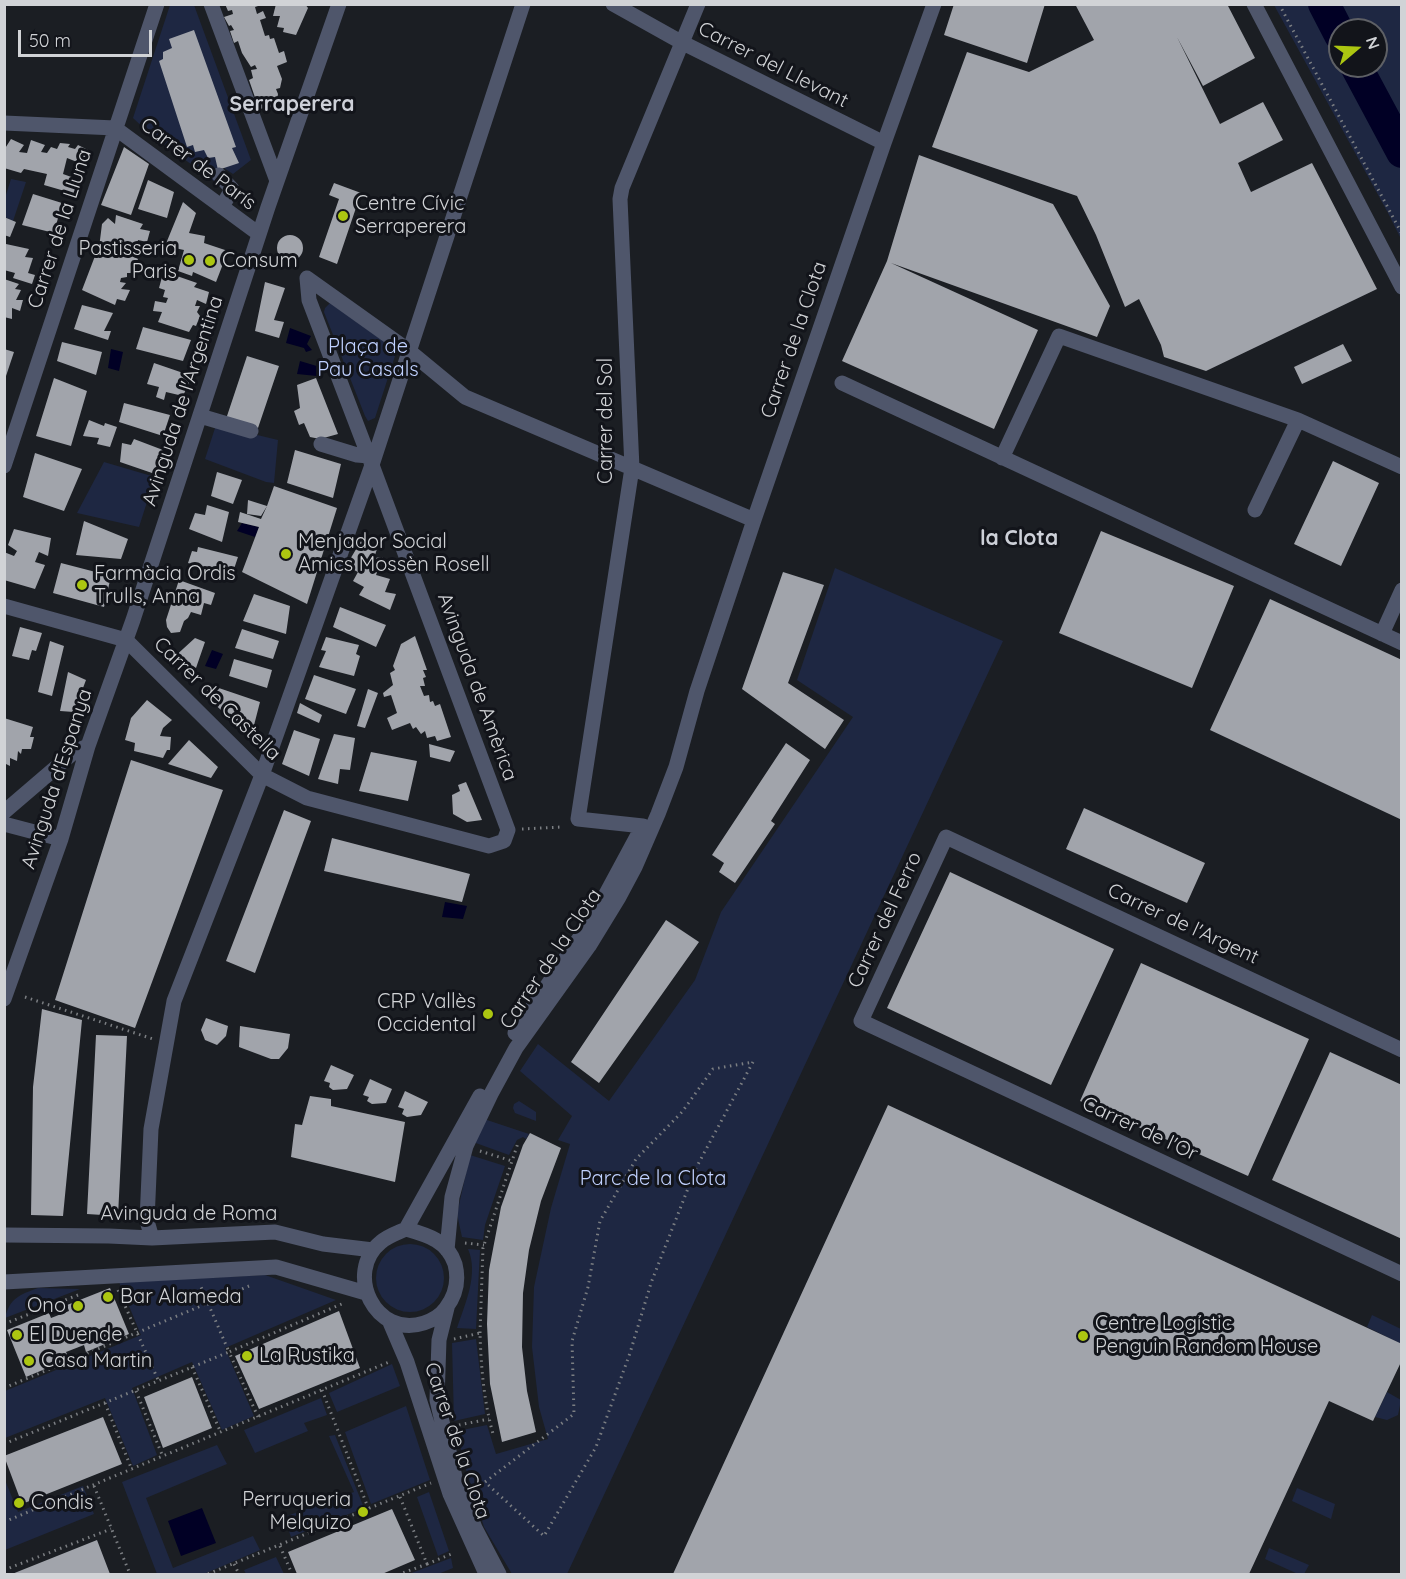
<!DOCTYPE html>
<html>
<head>
<meta charset="utf-8">
<style>
	body { margin:0 }
	#map { position:relative; width:1406px; height:1579px; overflow:hidden; background:#1b1e23; font-family:Quicksand,sans-serif }
	canvas { display:block }
	.frame { position:absolute; inset:0; border:6px solid #d1d3d6; pointer-events:none }
	.north { position:absolute; left:1328px; top:18px; width:60px; height:60px; box-sizing:border-box; background:#12141a; border:2px solid #5e6065; border-radius:50%; rotate:71deg; font-size:16px; font-weight:700; line-height:24px; text-align:center; color:#d1d3d6 }
	.north::after { content:''; display:block; margin:auto; width:21px; height:27px; background:#acc611; clip-path:polygon(50% 0,100% 100%,50% 72%,0 100%) }
	.scale { position:absolute; left:18px; top:30px; width:134px; height:27px; box-sizing:border-box; border:3px solid #d1d3d6; border-top:0; padding-left:8px; font-size:18px; line-height:21px; white-space:nowrap; color:#d1d3d6; -webkit-text-stroke:4px #12141a; paint-order:stroke }
</style>
</head>
<body>
<div id="map">
<canvas width="1406" height="1579"></canvas>
<div class="frame"></div>
<div class="north">N</div>
<div class="scale">50 m</div>
</div>
<script>
const ctx = document.querySelector('canvas').getContext('2d');
ctx.lineJoin = 'round';
function fill(path, color) { ctx.fillStyle = color; ctx.fill(path, 'evenodd'); }
function trace(path, color, width, dash) { ctx.strokeStyle = color; ctx.lineWidth = width; ctx.lineCap = dash ? 'butt' : 'round'; ctx.setLineDash(dash || []); ctx.stroke(path); }
function drawText(font, color, halo, rows, align = 'center') {
  ctx.font = font + ' Quicksand,sans-serif'; ctx.lineWidth = 6; ctx.setLineDash([]); ctx.textBaseline = 'middle'; ctx.strokeStyle = halo; ctx.fillStyle = color; for (const [text, x, y, turn = 0] of rows) {
    ctx.save(); ctx.translate(x, y); ctx.rotate((+turn || 0) * Math.PI / 180); ctx.textAlign = isNaN(turn) ? turn : align; if (halo) ctx.strokeText(text, 0, 0); ctx.fillText(text, 0, 0); ctx.restore();
  }
}
const green = new Path2D(`
	M170 5H194L251 160 233 174 224 168 211 170V173L224 182 222 187 150 134 133 118Z
	M1274 5H1401V239L1388 213ZM1340 30H1376V66H1340Z
	M11 179 26 182 13 221 5 217V198Z
	M330 303 392 347 395 356 375 418 368 421 365 416 324 312 325 308Z
	M216 425 278 440 274 483 266 482 205 459Z
	M104 462 155 477 139 527 77 513Z
	M835 568 1003 641 567 1574H512L484 1527 464 1463 457 1431 487 1425 496 1454 548 1439 539 1407 532 1347 534 1287 551 1208 570 1144 558 1140 572 1116 520 1071 538 1044 609 1101 695 980 721 912 853 717 797 680Z
	M519 1101 536 1112V1121L515 1113 513 1108 514 1104Z
	M484 1119 529 1134 526 1139 523 1137 517 1140 509 1155 473 1142Z
	M470 1155 505 1166 485 1225 483 1240 462 1237 457 1214Z
	M376 1278a34 34 0 1 1 68 0a34 34 0 1 1-68 0Z
	M468 1249 480 1250 476 1329 457 1328C465 1304 479 1274 468 1249Z
	M265 1275 336 1300 225 1348 254 1416 222 1430 192 1362 132 1388 157 1455 133 1466 105 1398 5 1438V1391L141 1335 119 1282Z
	M38 1288 80 1289 5 1318C10 1298 19 1295 38 1288Z
	M1372 1315 1401 1329V1344L1367 1327Z
	M476 1339 485 1414 454 1421 452 1343Z
	M392 1364 400 1386 337 1412 329 1393Z
	M1387 1392 1401 1400 1398 1415 1387 1420 1375 1417Z
	M321 1398 327 1415 304 1423 308 1431 255 1453 244 1430Z
	M406 1406 430 1480 371 1504 345 1432Z
	M335 1435 364 1508 291 1537 284 1517 354 1492 329 1436Z
	M217 1445 227 1464 146 1498 173 1568 253 1536 260 1550 204 1574H157L122 1482Z
	M5 1480 18 1512 83 1486 94 1514 5 1550Z
	M1297 1488 1335 1504 1331 1519 1292 1501Z
	M429 1492 449 1551 438 1556 417 1497Z
	M1269 1548 1309 1565 1304 1574H1298L1265 1559Z
	M276 1557 284 1574H246L244 1570Z
	M451 1558 453 1568 438 1574H409Z`);
const water = new Path2D(`
	M290 328 311 336 307 344 312 350 306 352 304 348 286 343Z
	M111 349 123 352 119 371 108 368Z
	M300 361 320 367 317 376 297 374Z
	M242 523 259 527 255 537 237 531Z
	M212 650 223 654 216 669 205 666Z
	M445 902 467 906 463 919 442 917Z
	M202 1508 216 1543 181 1556 168 1521Z`);
const river = new Path2D(`
	M1324 4 1340 35
	M1356 66 1402 152`);
const building = new Path2D(`
	M225 4H264L255 7 257 14 263 11 266 18 260 20 265 36 269 35 270 39 274 38 279 53 284 51 287 62 277 66 282 79 280 88 276 89 278 94 277 100 271 102 272 107 259 109 249 80 253 78 251 70 257 69 255 65 251 67 242 53 238 41 234 43 230 31 234 30 231 25 229 26 224 17 233 14 232 10 228 11Z
	M276 4H305L308 8 296 35 283 32 284 28 277 27 280 16H273Z
	M954 4H1045L1027 63 944 35Z
	M1075 4H1227L1255 58 1203 86 1177 37 1220 124 1263 102 1283 140 1238 163 1251 192 1312 163 1377 289 1206 371 1164 357 1161 345 1139 299 1125 307 1096 235 1077 196 932 147 967 52 1029 72 1094 40Z
	M194 30 236 147 232 148 239 163 218 170 215 157 208 158 204 150 195 152 193 145 187 147 159 61 163 59V52L172 48 169 39Z
	M11 139 24 145 19 152 27 153 31 140 45 145 41 152 47 153 51 147 57 149 60 143 70 144 68 147 75 149 78 145 88 150 82 164 67 158 63 174 77 179 75 194 44 185 47 174 24 169 21 173 4 168V150Z
	M124 147 149 164 131 215 101 205Z
	M919 155 1053 204 1110 306 1097 337 891 263 1038 330 994 429 842 361 887 261Z
	M148 180 174 192 167 218 138 209Z
	M334 183 361 193 337 264 319 257 339 199 329 195Z
	M33 194 62 203 54 233 22 225Z
	M183 202 196 213 189 233 205 236 204 243 228 251 216 282 193 272 192 276 178 271 184 250 165 246Z
	M116 215 143 224 140 229 150 231 147 242 138 240 134 257 138 259 133 273H127V277L121 278 120 282 126 283 121 289 130 290 125 301 117 299 115 305 82 290 95 256 100 258 102 249 99 248 102 224 108 218 115 224Z
	M4 217 16 222 10 237 4 235Z
	M277 248a13 13 0 1 1 26 0a13 13 0 1 1-26 0Z
	M6 244 29 249 25 257 33 258 28 273 35 275 32 284 13 278 15 273 4 270Z
	M174 275 197 283 194 287 209 292 206 304 197 300 195 306H200L197 312 200 316 196 326 193 325 189 332 158 322 162 312 153 311 155 301 166 303 168 298 163 297 165 290 159 288 162 277 172 279Z
	M4 279 19 284 15 289 21 290 16 300H23L20 311 12 308V319L4 317Z
	M265 282 285 288 274 320 284 322 279 338 255 331Z
	M82 305 113 313 104 331H111L108 340 74 329Z
	M143 327 191 340 183 361 136 349Z
	M62 342 102 352 96 375 57 361Z
	M1343 344 1352 361 1302 384 1294 367Z
	M4 349 14 352 5 379H4Z
	M247 356 279 366 258 428 226 419Z
	M154 363 192 376 183 396 166 392 164 400 156 397 159 387 147 384Z
	M54 378 87 391 71 446 36 436Z
	M316 378 338 434 320 439 310 437 304 423 299 425 294 411 300 408 297 385Z
	M124 403 170 415 163 436 119 422Z
	M89 420 104 426 105 423 117 427 110 447 97 444 99 438 83 436Z
	M134 439 163 450 155 474 120 462 122 443 131 445Z
	M295 450 341 464 333 498 287 483Z
	M35 453 82 469 64 511 23 497Z
	M1333 461 1379 483 1341 566 1294 544Z
	M217 472 242 480 233 504 211 496Z
	M274 486 337 508 307 604 242 572 259 527 238 522 240 512 261 519 267 506 261 516 247 514 248 500 267 506Z
	M207 505 229 512 222 542 189 529 195 513 205 515Z
	M84 521 128 539 121 559 76 555Z
	M14 529 51 538 48 556 39 552 35 562 45 565 35 589 4 580V552L14 556 17 551 8 545Z
	M1101 531 1234 586 1192 688 1059 633Z
	M361 541 378 546 374 558 383 557 376 575 390 579 385 592 396 594 390 610 359 595 364 587 353 581 358 572 346 566Z
	M198 547 238 557 233 572 225 569 224 575 188 563 192 551 197 552Z
	M61 563 111 576 104 607 53 593Z
	M783 572 824 585 788 683 844 720 825 749 742 689Z
	M179 580 215 593 211 605 204 603 201 615 191 612 188 618 184 621 180 632 171 633 167 627 166 620Z
	M254 594 290 606 286 634 243 621Z
	M1270 599 1402 660V820L1210 730Z
	M340 607 386 625 376 647 333 627Z
	M20 627 42 633 36 651 32 650 29 660 12 656Z
	M242 629 279 641 273 659 235 648Z
	M415 636 427 670H423L426 677 423 678 425 686H420L424 696 429 695 430 702 433 701 435 706 440 704 451 737 437 741 435 736 427 738 425 731 421 734 416 727 413 729 410 723 392 730 387 718 397 713 391 695 384 697 383 693 393 685 390 673 395 670 393 666 401 644Z
	M326 637 359 645 356 654 360 656 354 676 319 667 326 651 321 650Z
	M195 638 205 642 196 668 172 659Z
	M50 641 64 646 52 696 38 692Z
	M234 659 272 670 267 688 229 676Z
	M68 672 86 680 74 712 60 711Z
	M314 675 356 689 346 714 305 699Z
	M210 685 260 702 252 733 238 726 205 695Z
	M368 689 378 693 365 728 357 726Z
	M147 700 172 720 163 728 160 736 171 737 170 750H167L163 758 134 751 135 743 125 740 131 718Z
	M300 703 322 715 319 723 297 713Z
	M4 718 33 727 30 737H34L31 749H22L21 754 18 751 17 761 10 758V766L4 763Z
	M294 730 320 739 309 776 282 764Z
	M334 734 355 738 350 770 340 769 338 784 318 779Z
	M189 740 218 767 211 778 168 764Z
	M786 743 810 760 771 821 775 824 735 883 719 872 724 863 712 855Z
	M429 744 455 751 450 762 430 757Z
	M371 752 417 761 408 801 359 791Z
	M131 760 223 790 135 1028 55 1000Z
	M466 782 482 820 467 822 453 814 452 795 460 791 458 785Z
	M1084 808 1205 863 1187 903 1066 849Z
	M284 810 311 821 255 973 226 961Z
	M332 838 470 874 462 902 324 871Z
	M950 872 1114 949 1051 1085 887 1008Z
	M666 920 699 942 599 1083 571 1062Z
	M1141 963 1309 1039 1248 1176 1080 1101Z
	M42 1009 82 1020 63 1216 31 1215 33 1087Z
	M206 1018 228 1026 226 1036 217 1045 205 1040 201 1030Z
	M240 1026 290 1034 288 1048 279 1059H271L239 1047Z
	M96 1035 127 1036 118 1216 87 1214Z
	M1330 1052 1402 1085V1239L1272 1180Z
	M331 1065 354 1075 347 1089 333 1090 329 1087 330 1083 324 1081Z
	M370 1079 392 1089 386 1103 372 1104 367 1101 369 1097 363 1095Z
	M405 1091 428 1102 421 1115 407 1117 402 1114 404 1109 398 1107Z
	M310 1096 331 1099V1106L405 1122 395 1182 291 1157 295 1124 302 1125Z
	M888 1105 1402 1344V1360L1373 1421 1329 1401 1249 1574H673Z
	M530 1133 561 1148 541 1201 529 1250 523 1293 522 1347 527 1391 536 1432 502 1442 490 1384 487 1324 489 1270 501 1207 523 1145Z
	M110 1288 129 1334 86 1352 84 1345 66 1352 69 1359 26 1377 7 1330 49 1313 51 1318 69 1311 67 1305Z
	M339 1311 360 1368 259 1409 235 1356Z
	M192 1377 212 1428 163 1448 144 1397Z
	M103 1417 122 1464 22 1504 4 1456Z
	M392 1509 415 1560 382 1574H297L288 1552Z
	M97 1540 110 1574H12Z`);
const path = new Path2D(`
	M1279 4 1402 234
	M522 829 561 827
	M25 997 153 1039
	M753 1062 696 1168 651 1283 630 1353 596 1447 544 1536 485 1482 574 1414 572 1341 588 1287 600 1221 636 1159 682 1112 713 1069Z
	M480 1151 512 1161
	M465 1243 484 1245
	M118 1290 159 1382
	M4 1324 78 1295
	M480 1333 483 1248 518 1143
	M454 1339 480 1333C481 1367 484 1404 494 1437
	M192 1367 221 1433
	M4 1388 249 1286
	M322 1390 369 1510
	M136 1391 163 1457
	M105 1403 132 1470
	M258 1417 229 1352 344 1303
	M459 1425 489 1419
	M4 1444 229 1352 201 1287
	M94 1486 130 1574
	M400 1497 427 1564 400 1574
	M4 1522 389 1362
	M280 1546 292 1574
	M234 1564 239 1574
	M427 1564 454 1553
	M4 1570 111 1529
	M208 1574 431 1483`);
const minor = new Path2D(`
	M211 4 277 181
	M613 4 681 42 884 143
	M1254 4 1402 287
	M4 123 115 128 259 234
	M219 175 232 189 222 207
	M307 278 408 350 465 397 754 520
	M842 383 1402 643
	M200 416 251 431
	M321 444 357 455 369 456
	M1002 458 1059 336 1298 420
	M4 466 157 4
	M1255 510 1298 420 1402 467
	M4 606 126 640 262 775 307 798 489 846 504 841 508 830 372 465 309 300 307 278
	M1382 634 1402 590
	M4 812 74 752 88 746
	M4 824 61 839
	M643 826 578 819 632 468 620 199 622 188 698 4
	M4 999 61 839 88 746 133 620 268 207 339 4
	M515 1033 593 918 641 829
	M1402 1050 946 837 861 1021 1402 1274
	M406 1229 480 1096
	M406 1229C427 1235 447 1240 455 1264 459 1280 456 1295 446 1308 441 1315 433 1320 424 1323 376 1339 343 1273 381 1242 388 1236 397 1233 406 1229Z
	M4 1235 109 1236 152 1238 275 1232 323 1244 373 1250
	M152 1238 147 1221 151 1129 174 1001 262 775 372 465 523 4
	M447 1250 452 1197 466 1146 491 1094 516 1048 589 946 619 897 635 867 658 814 676 767 697 691 754 520 884 143 934 4
	M4 1282 276 1267 366 1293
	M447 1308 439 1340 437 1400 455 1477 475 1528 499 1574
	M389 1320 407 1362 450 1494 486 1574`);
const markers = [
	[343,216,6,"#acc611"],
	[189,260,6,"#acc611"],
	[210,261,6,"#acc611"],
	[286,554,6,"#acc611"],
	[82,585,6,"#acc611"],
	[488,1014,6,"#acc611"],
	[108,1297,6,"#acc611"],
	[78,1306,6,"#acc611"],
	[17,1335,6,"#acc611"],
	[1083,1336,6,"#acc611"],
	[247,1356,6,"#acc611"],
	[29,1361,6,"#acc611"],
	[19,1503,6,"#acc611"],
	[363,1512,6,"#acc611"]
];
const streetNames = [
	["Carrer del Llevant",773,65,27],
	["Carrer de París",198,164,37],
	["Carrer de la Lluna",60,229,-72],
	["Carrer de la Clota",794,340,-71],
	["Avinguda de l'Argentina",183,401,-72],
	["Carrer del Sol",606,421,-90],
	["Avinguda de Amèrica",477,687,70],
	["Carrer de Castella",217,699,44],
	["Avinguda d'Espanya",57,779,-72],
	["Carrer del Ferro",885,920,-65],
	["Carrer de l'Argent",1183,924,25],
	["Carrer de la Clota",551,959,-56],
	["Carrer de l'Or",1140,1129,25],
	["Avinguda de Roma",189,1214],
	["Carrer de la Clota",457,1441,71]
];
const poiNames = [
	["Centre Cívic",355,204],
	["Serraperera",355,227],
	["Pastisseria",177,249,"right"],
	["Paris",177,272,"right"],
	["Consum",222,261],
	["Menjador Social",298,542],
	["Amics Mossèn Rosell",298,565],
	["Farmàcia Ordis",94,574],
	["Trulls, Anna",94,597],
	["CRP Vallès",476,1002,"right"],
	["Occidental",476,1025,"right"],
	["Bar Alameda",120,1297],
	["Ono",66,1306,"right"],
	["Centre Logístic",1095,1324],
	["Penguin Random House",1095,1347],
	["El Duende",29,1335],
	["La Rustika",259,1356],
	["Casa Martin",41,1361],
	["Perruqueria",351,1500,"right"],
	["Melquizo",351,1523,"right"],
	["Condis",31,1503]
];
const parkNames = [
	["Plaça de",368,347],
	["Pau Casals",368,370],
	["Parc de la Clota",653,1179]
];
const neighbourhoodNames = [
	["Serraperera",292,105],
	["la Clota",1019,539]
];
fill(green, '#1e2742');
fill(water, '#010025');
trace(river, '#010025', 32);
fill(building, '#a1a4ab');
trace(path, '#7b7e82', 3, [1.5, 4.5]);
trace(minor, '#4f566b', 15);
for (const [x, y, r, color] of markers) { const dot = new Path2D(); dot.arc(x, y, r, 0, 2 * Math.PI); ctx.fillStyle = color; ctx.fill(dot); trace(dot, '#12141a', 2); }
drawText('20px', '#d1d3d6', '#12141a', streetNames);
drawText('20px', '#d1d3d6', '#12141a', poiNames, 'left');
drawText('20px', '#c0d1ff', '#12141a', parkNames);
drawText('bold 21px', '#cdd0d8', '#12141a', neighbourhoodNames);
</script>
</body>
</html>
